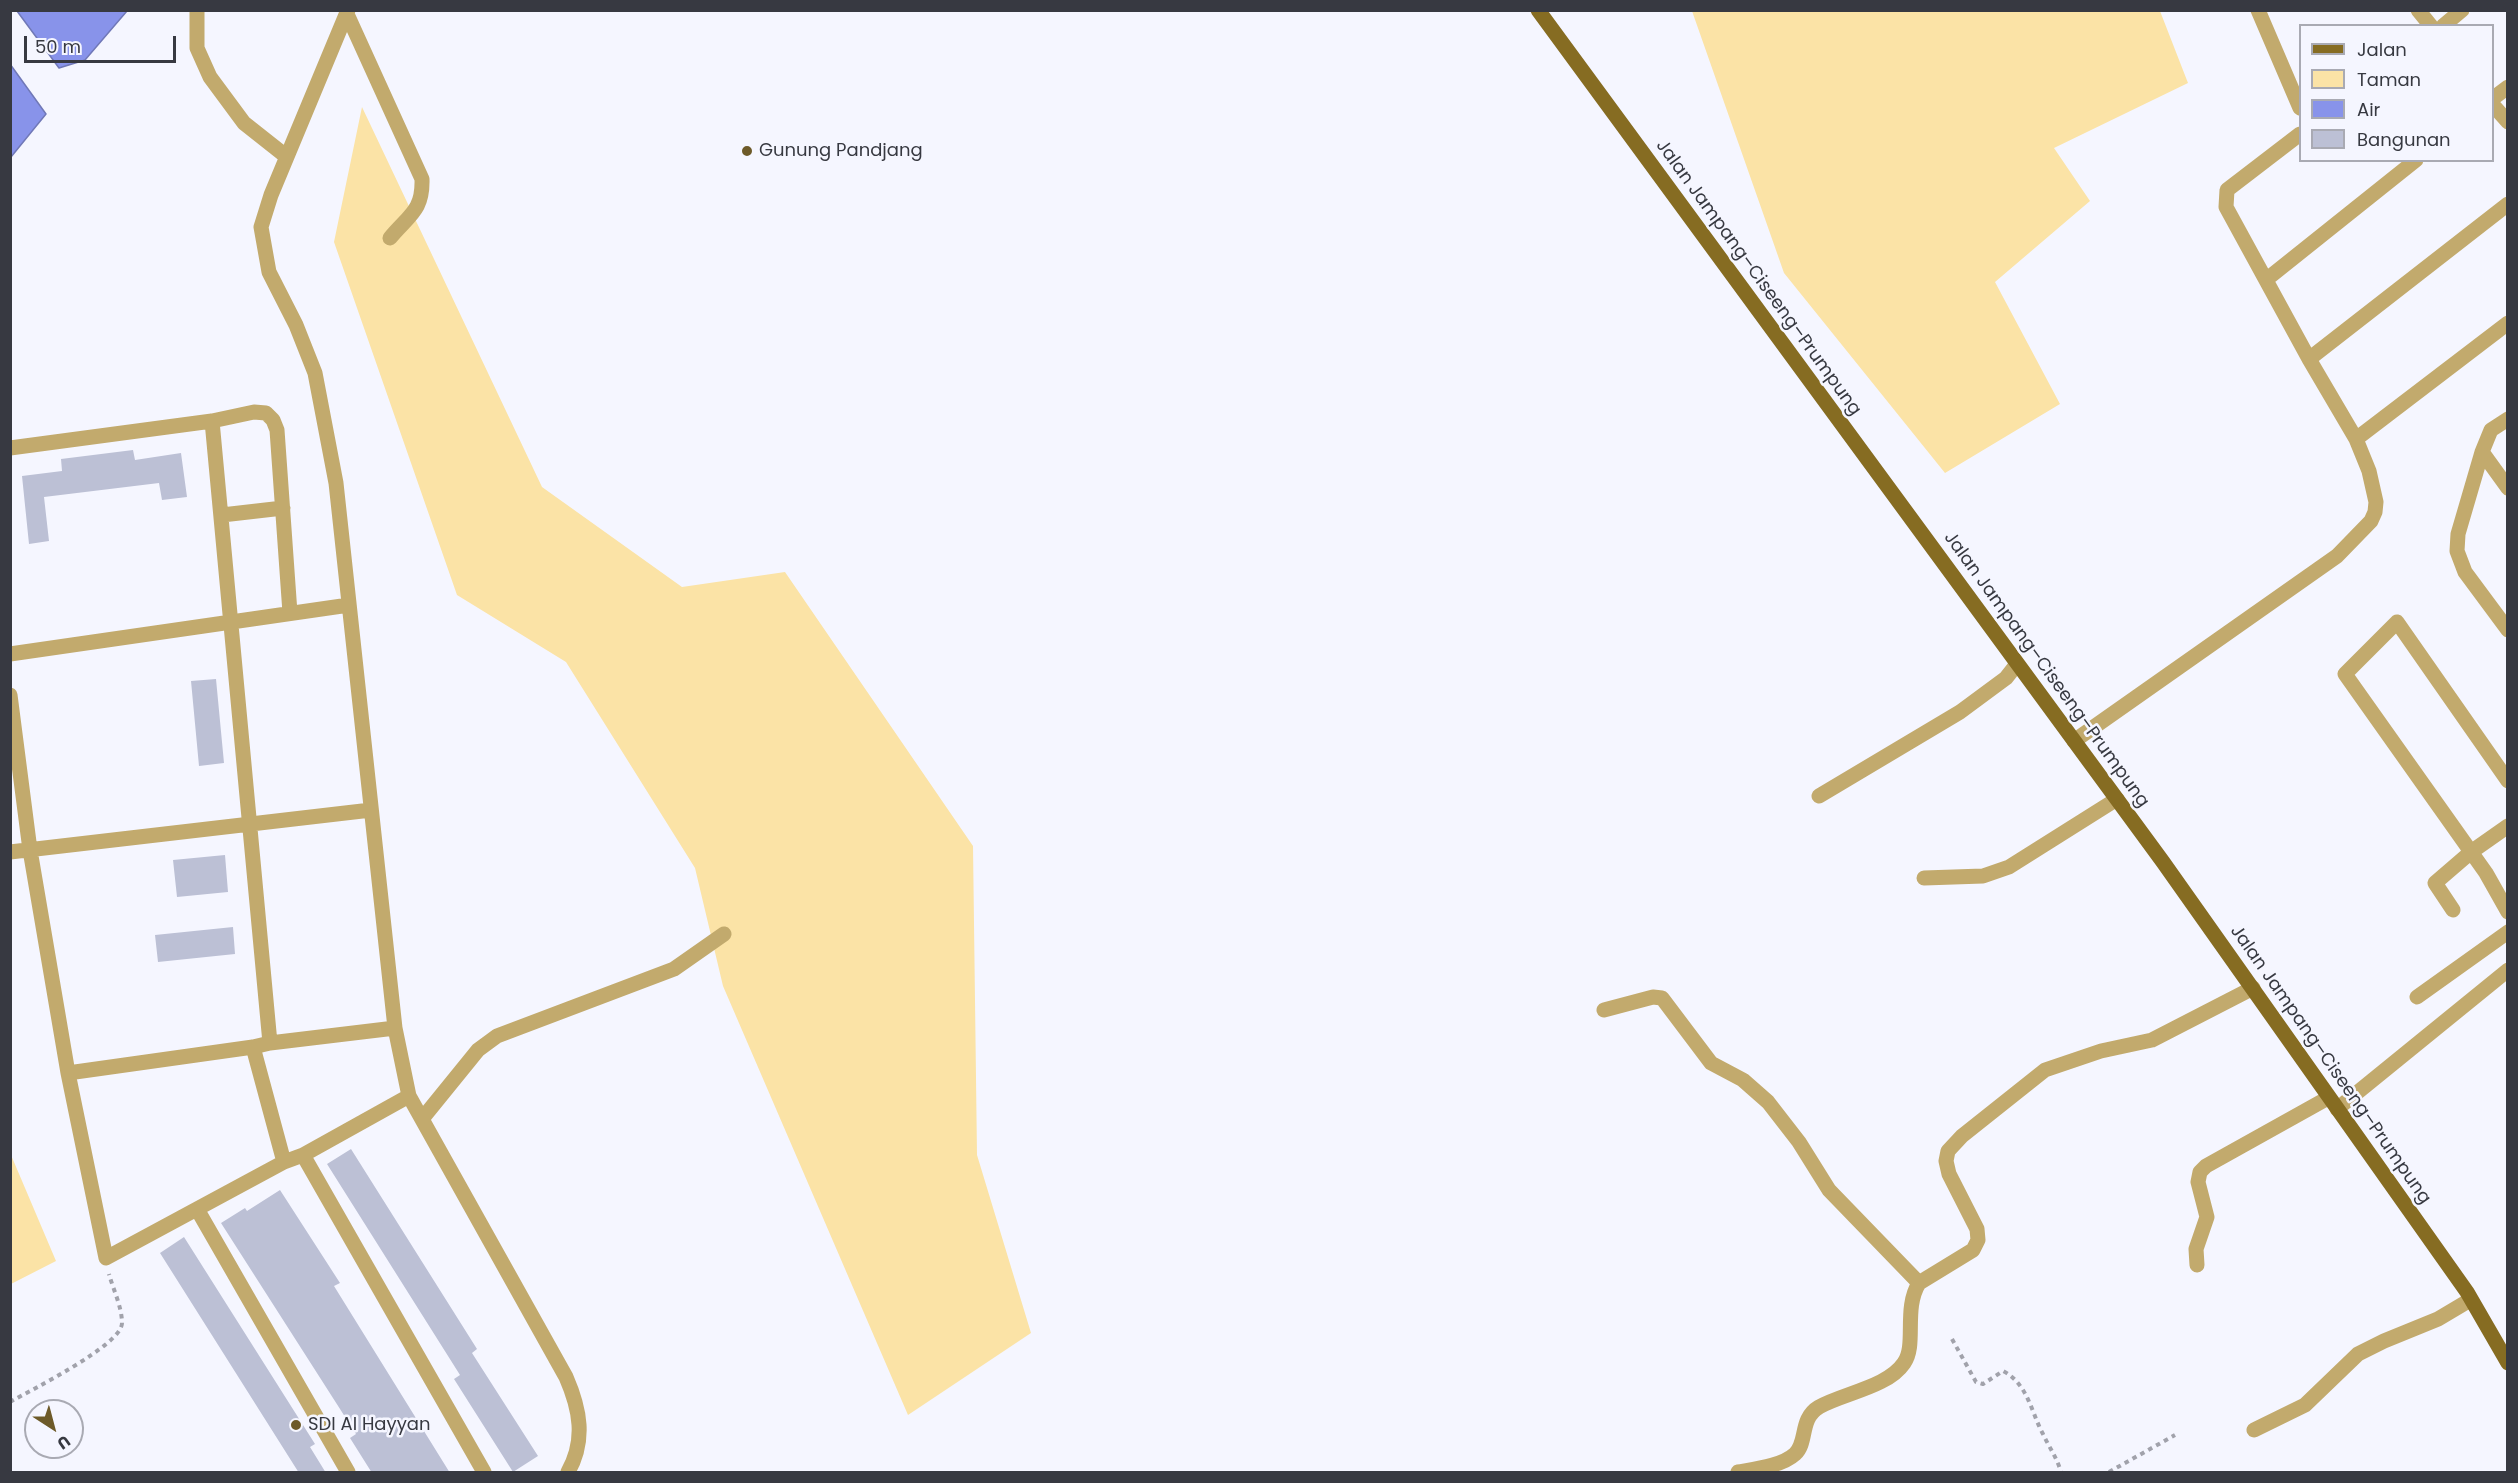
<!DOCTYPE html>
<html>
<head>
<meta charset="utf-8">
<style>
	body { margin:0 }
	#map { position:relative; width:2518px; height:1483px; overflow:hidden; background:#f5f6ff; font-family:Poppins,sans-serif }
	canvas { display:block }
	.frame { position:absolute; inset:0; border:12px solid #373941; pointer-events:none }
	.legend { position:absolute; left:2299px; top:24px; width:195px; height:138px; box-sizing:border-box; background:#f5f6ff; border:2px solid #a9aab3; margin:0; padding:8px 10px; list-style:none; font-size:18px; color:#373941 }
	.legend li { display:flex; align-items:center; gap:12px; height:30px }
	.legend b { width:30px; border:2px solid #a9aab3 }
	.north { position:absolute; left:24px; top:1399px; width:60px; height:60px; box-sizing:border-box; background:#f5f6ff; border:2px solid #a9aab3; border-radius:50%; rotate:144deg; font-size:16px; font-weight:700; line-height:24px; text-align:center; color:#373941 }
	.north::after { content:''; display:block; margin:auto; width:21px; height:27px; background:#6d5a29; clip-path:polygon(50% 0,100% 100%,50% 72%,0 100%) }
	.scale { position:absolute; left:24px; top:36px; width:152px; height:27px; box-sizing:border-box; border:3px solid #373941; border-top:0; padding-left:8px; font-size:18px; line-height:21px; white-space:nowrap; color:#373941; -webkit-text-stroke:4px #f5f6ff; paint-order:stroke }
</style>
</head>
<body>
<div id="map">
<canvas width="2518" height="1483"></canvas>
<div class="frame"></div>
<ul class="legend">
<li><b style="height:8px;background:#866c22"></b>Jalan</li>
<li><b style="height:16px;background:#fbe3a6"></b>Taman</li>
<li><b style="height:16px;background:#8893ea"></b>Air</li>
<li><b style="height:16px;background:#bcc0d5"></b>Bangunan</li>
</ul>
<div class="north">U</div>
<div class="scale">50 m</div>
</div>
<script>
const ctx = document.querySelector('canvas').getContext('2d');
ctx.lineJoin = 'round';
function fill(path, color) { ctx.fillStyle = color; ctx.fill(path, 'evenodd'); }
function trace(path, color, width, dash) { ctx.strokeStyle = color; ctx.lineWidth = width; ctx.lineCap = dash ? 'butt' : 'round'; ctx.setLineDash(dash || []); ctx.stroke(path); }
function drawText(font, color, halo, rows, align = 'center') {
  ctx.font = font + ' Poppins,sans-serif'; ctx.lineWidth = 5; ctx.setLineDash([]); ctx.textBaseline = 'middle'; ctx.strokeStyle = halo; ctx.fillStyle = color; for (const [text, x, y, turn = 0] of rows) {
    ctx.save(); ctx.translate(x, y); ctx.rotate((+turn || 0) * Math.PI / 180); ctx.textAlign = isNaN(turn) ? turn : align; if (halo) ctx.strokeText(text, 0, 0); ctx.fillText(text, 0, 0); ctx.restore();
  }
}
const green = new Path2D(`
	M1692 11H2160L2188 83 2054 148 2090 201 1995 282 2060 404 1945 473 1784 273Z
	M362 107 542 487 682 587 785 572 973 846 977 1155 1031 1333 908 1415 723 986 695 868 566 662 457 595 334 242Z
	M11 1155 56 1261 11 1284H10Z`);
const water = new Path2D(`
	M17 11H127L85 60 59 68Z
	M10 64 46 114 11 157H10Z`);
const building = new Path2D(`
	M133 450 135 460 181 453 187 497 162 500 159 483 44 497 49 541 29 544 22 476 62 471 61 459Z
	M216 679 224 763 199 766 191 681Z
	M225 855 228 892 177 897 173 860Z
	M233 927 235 954 158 962 155 935Z
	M351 1149 477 1349 472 1353 538 1456 513 1472 454 1379 460 1375 327 1164Z
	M280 1190 340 1283 334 1286 450 1473H372L350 1438 356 1434 221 1223 245 1208 247 1211Z
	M184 1237 315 1444 310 1447 326 1473H299L160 1253Z`);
const path = new Path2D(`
	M1952 1339 1976 1382 1983 1384 2003 1371C2028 1384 2031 1412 2043 1434 2049 1447 2057 1458 2061 1472
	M10 1402C31 1390 122 1345 122 1323 122 1307 113 1289 109 1274
	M2109 1472 2175 1435`);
const minor = new Path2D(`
	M197 10V48L210 77 244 123 287 157
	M348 10 271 195 261 227 269 272 296 325 315 373 336 483 395 1028 409 1096 566 1377C580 1409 586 1440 568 1472
	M2258 10 2300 108
	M2418 10 2431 26
	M347 14 422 179C423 211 409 215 390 238
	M2443 26 2462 10
	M2492 99 2508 87
	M2492 104 2508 122
	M2267 279 2416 160
	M2309 359 2508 204
	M2508 419 2491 430 2482 452 2458 534 2457 551 2465 572 2508 630
	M212 421 270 1043
	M2356 439 2508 323
	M10 448 212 421 254 412 266 413 273 420 277 430 290 613
	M2482 452 2508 488
	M222 515 283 508
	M10 654 349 605
	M10 695 30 850 68 1073 106 1258 284 1162 303 1155 409 1096
	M2074 741 2337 556 2371 521 2375 512 2376 502 2369 471 2356 439 2309 359 2226 207 2227 190 2300 134
	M2508 781 2397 622 2345 674 2486 873 2508 912
	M1819 796 1960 712 2006 678 2017 664
	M10 852 371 810
	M1924 878 1983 876 2009 867 2117 799
	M2453 910 2435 883 2471 852 2508 826
	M2417 997 2508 932
	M1604 1010 1653 997 1662 998 1711 1063 1743 1080 1768 1102 1799 1142 1829 1190 1919 1283
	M253 1047 284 1162
	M68 1073 253 1047 270 1043 395 1028
	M2337 1109 2508 970
	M422 1119 478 1050 497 1036 674 969 724 934
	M303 1155 484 1472
	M197 1209 348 1472
	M2197 1265 2196 1249 2207 1217 2198 1182 2200 1172 2206 1166 2328 1098
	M2254 1430 2305 1405 2358 1354 2384 1341 2438 1319 2470 1300
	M1738 1472C1755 1469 1782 1466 1795 1454 1808 1442 1799 1419 1819 1407 1844 1393 1888 1387 1904 1363 1917 1345 1903 1309 1919 1283L1973 1250 1978 1240 1977 1229 1949 1174 1946 1161 1948 1151 1962 1136 2045 1070 2101 1051 2152 1040 2253 988`);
const major = new Path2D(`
	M1538 10 2163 862 2467 1292 2508 1363`);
const markers = [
	[747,151,6,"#6d5a29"],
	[296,1425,6,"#6d5a29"]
];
const poiNames = [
	["Gunung Pandjang",759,151],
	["SDI Al Hayyan",308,1425]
];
const streetNames = [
	["Jalan Jampang–Ciseeng–Prumpung",1758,278,54],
	["Jalan Jampang–Ciseeng–Prumpung",2046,670,54],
	["Jalan Jampang–Ciseeng–Prumpung",2330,1065,55]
];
fill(green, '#fbe3a6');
fill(water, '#8893ea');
trace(water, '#7078b7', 1.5);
fill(building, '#bcc0d5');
trace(path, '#a1a2ab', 4, [4.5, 4.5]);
trace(minor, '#c2aa6d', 15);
trace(major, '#866c22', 15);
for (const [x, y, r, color] of markers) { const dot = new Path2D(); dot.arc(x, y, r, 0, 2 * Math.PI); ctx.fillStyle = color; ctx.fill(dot); trace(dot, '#f5f6ff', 2); }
drawText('18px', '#373941', '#f5f6ff', poiNames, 'left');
drawText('18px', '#373941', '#f5f6ff', streetNames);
</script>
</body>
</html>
